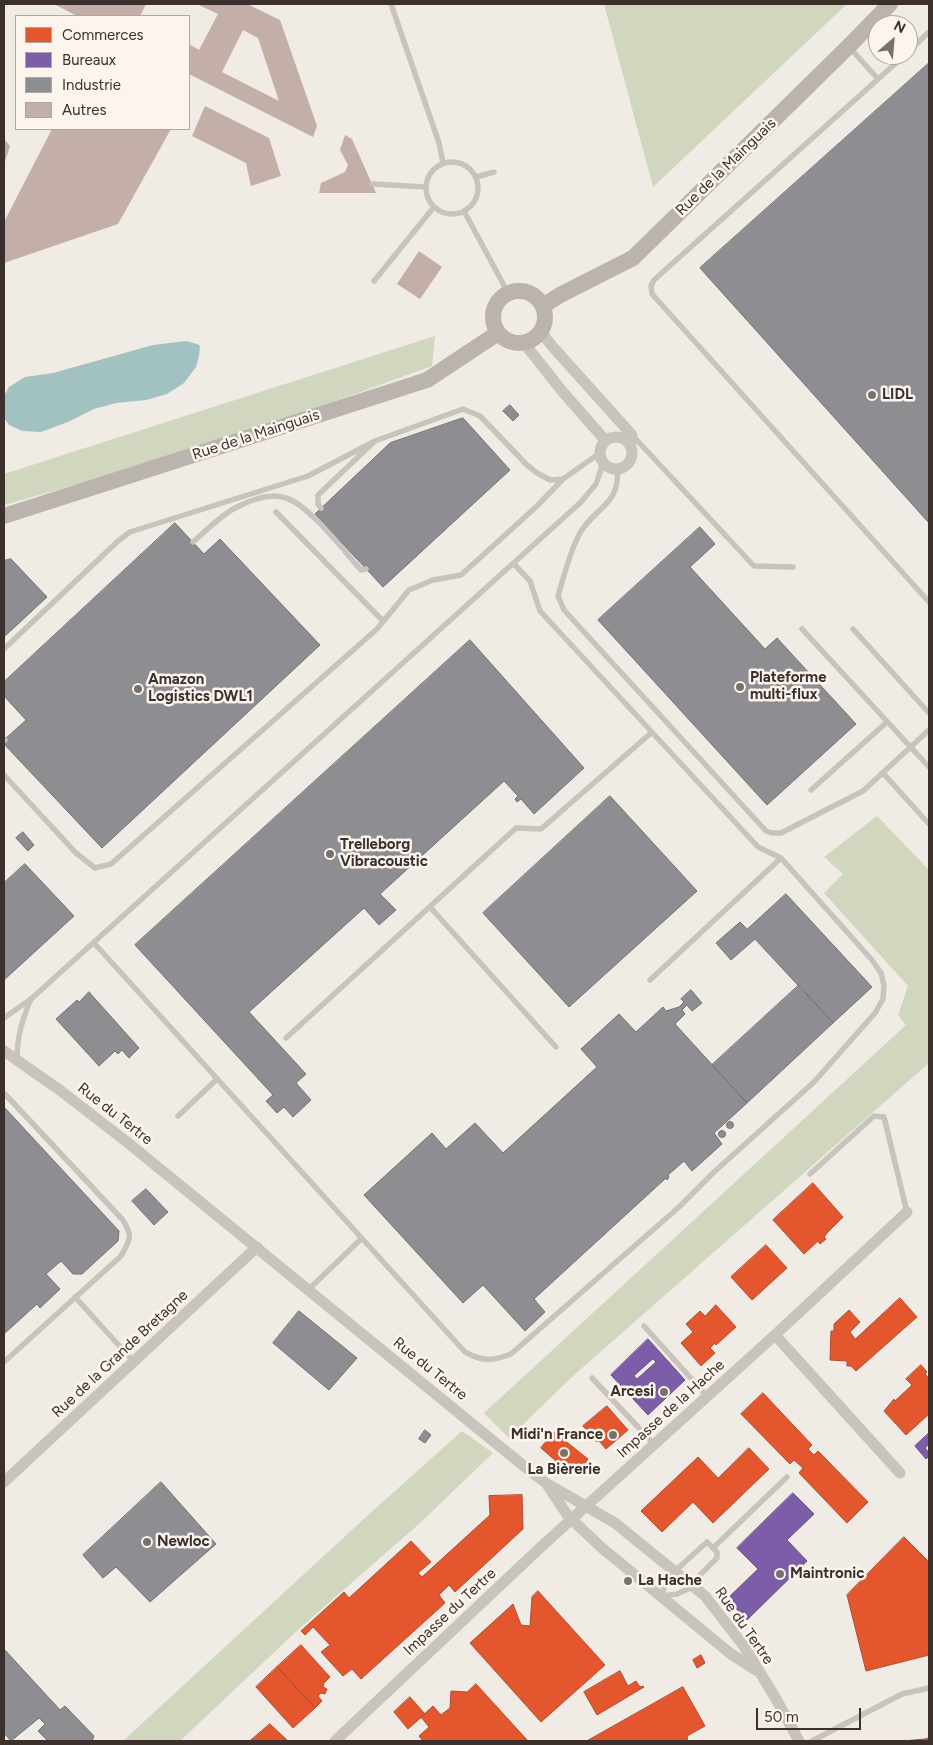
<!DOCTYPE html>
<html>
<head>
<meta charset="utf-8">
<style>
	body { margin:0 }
	#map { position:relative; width:933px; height:1745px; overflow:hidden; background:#f0ebe5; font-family:Figtree,sans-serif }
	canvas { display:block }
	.frame { position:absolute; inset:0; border:5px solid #3b302b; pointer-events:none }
	.legend { position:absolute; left:15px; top:15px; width:175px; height:115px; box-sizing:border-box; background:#fbf5ee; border:1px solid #aea6a0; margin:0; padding:6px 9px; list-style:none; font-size:15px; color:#3b302b }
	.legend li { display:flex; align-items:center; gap:10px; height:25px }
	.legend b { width:25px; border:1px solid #aea6a0 }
	.north { position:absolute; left:868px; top:15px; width:50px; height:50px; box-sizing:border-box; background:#fbf5ee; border:1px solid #aea6a0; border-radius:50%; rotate:27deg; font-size:14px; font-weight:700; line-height:20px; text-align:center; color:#3b302b }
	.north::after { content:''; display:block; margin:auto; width:18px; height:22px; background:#7a716c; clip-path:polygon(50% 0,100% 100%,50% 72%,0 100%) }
	.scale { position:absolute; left:756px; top:1708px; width:105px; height:22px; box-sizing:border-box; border:2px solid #3b302b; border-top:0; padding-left:6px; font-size:15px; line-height:18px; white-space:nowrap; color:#3b302b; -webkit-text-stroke:4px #fbf5ee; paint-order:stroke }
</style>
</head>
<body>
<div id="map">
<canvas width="933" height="1745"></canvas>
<div class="frame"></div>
<ul class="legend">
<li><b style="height:14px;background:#e4572e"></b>Commerces</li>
<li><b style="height:14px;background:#7b5ea7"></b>Bureaux</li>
<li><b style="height:14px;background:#8d8d92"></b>Industrie</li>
<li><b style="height:14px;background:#c3afa7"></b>Autres</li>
</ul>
<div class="north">N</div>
<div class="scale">50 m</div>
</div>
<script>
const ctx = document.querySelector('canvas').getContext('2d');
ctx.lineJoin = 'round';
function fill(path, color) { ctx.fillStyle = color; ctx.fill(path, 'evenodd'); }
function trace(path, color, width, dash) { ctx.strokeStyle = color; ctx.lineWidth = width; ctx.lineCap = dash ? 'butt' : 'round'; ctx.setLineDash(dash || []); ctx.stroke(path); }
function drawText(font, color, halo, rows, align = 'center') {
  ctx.font = font + ' Figtree,sans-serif'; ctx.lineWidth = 5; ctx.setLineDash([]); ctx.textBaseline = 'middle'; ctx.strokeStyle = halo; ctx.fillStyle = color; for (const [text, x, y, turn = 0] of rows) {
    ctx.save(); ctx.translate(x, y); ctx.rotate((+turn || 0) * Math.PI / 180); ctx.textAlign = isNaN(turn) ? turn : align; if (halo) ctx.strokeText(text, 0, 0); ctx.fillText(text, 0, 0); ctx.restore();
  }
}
const green = new Path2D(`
	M604 4H847L653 187Z
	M435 336 432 366 286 419 152 463 4 505V474Z
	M877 816 929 870V1063L573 1376 509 1438 484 1413 906 1025 898 1015 908 986 824 893 843 874 824 857Z
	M462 1431 493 1453 420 1523 300 1628 180 1741H123L367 1516Z`);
const water = new Path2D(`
	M186 341 197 344 200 346 199 356 196 367 184 383 167 394 146 400 116 403 94 409 68 422 41 432 22 431 9 425 4 418V396L9 387 25 377 53 373 153 345Z`);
const shops = new Path2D(`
	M813 1183 843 1217 828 1232 824 1237 826 1239 820 1244 818 1241 804 1254 773 1220Z
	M766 1245 787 1268 752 1300 731 1277Z
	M900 1298 917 1317 856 1371 851 1366H847V1361L830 1360 831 1331H834V1324L849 1310 860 1322 850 1332 855 1339Z
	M716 1305 736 1327 716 1345 715 1343 710 1348 715 1353 701 1366 681 1343 693 1332 686 1324 700 1311 705 1316Z
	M921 1365 927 1372 925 1374 929 1378V1414L906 1435 884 1411 894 1399 895 1401 912 1385 906 1379Z
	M763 1393 812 1445 808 1449 814 1455 818 1451 868 1502 847 1523 799 1473 803 1468 794 1460 790 1464 741 1414Z
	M607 1406 628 1430 606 1449 599 1441 597 1442 583 1426Z
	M554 1432 588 1459 582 1467 569 1468 566 1466 564 1468 541 1448Z
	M749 1448 769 1469 713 1523 693 1502 662 1532 641 1511 698 1457 718 1478Z
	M522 1495 523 1529 455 1592 449 1585 439 1595 445 1603 361 1679 352 1669 343 1676 321 1652 330 1645 313 1627 305 1635 301 1631 344 1592 349 1598 411 1541 431 1562 418 1573 422 1577 490 1515 489 1496Z
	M904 1537 929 1562V1655L866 1671 847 1595Z
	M538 1591 605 1665 541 1722 470 1643 513 1604 521 1625 530 1626 532 1597Z
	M301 1645 330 1677 324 1683 323 1687 327 1689 325 1694 321 1693 318 1696 322 1701 315 1708 277 1667Z
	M701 1655 705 1663 697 1668 693 1660Z
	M277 1667 315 1708 293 1728 256 1687Z
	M620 1671 628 1686 636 1681 640 1687 643 1686 644 1687 597 1715 584 1692Z
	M476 1684 528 1741H423L419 1736 429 1727 421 1717 433 1706 441 1715 450 1708 451 1691 467 1692Z
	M683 1687 705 1726 687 1736 688 1741H587Z
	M410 1697 425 1714 408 1729 394 1712Z
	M270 1724 288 1741H250Z
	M929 1738V1741H903L925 1739Z`);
const offices = new Path2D(`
	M648 1339 685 1380 648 1415 611 1375ZM653 1359 656 1362 637 1379 634 1376ZM652 1385 657 1390 649 1398 646 1395 651 1392 649 1389 645 1394 644 1392Z
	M929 1433V1444L925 1448 929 1453V1456L926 1459 915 1446Z
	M793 1493 814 1514 787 1540 807 1561 747 1620 727 1599 758 1569 737 1548Z`);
const industry = new Path2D(`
	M929 63V523L700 268Z
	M510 405 519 415 513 421 503 411Z
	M463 418 510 470 383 587 315 514 390 443Z
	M175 523 204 554 220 539 320 645 102 848 4 744V740L26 720 4 696V682Z
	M700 527 715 544 690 567 765 649 777 638 856 724 767 805 598 620Z
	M11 559 47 597 4 637V561Z
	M470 640 584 768 534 814 521 799 517 802 515 799 518 796 504 781 380 894 396 910 379 925 364 908 249 1012 306 1074 296 1083 311 1100 293 1117 284 1107 277 1113 266 1101 273 1095 135 945Z
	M610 796 697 891 569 1007 483 913Z
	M23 832 34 845 28 851 16 838Z
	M25 864 74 916 4 980V883Z
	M786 894 872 987 833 1023 755 939 731 960 716 943 740 922 747 929Z
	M799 985 833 1023 747 1103 712 1065Z
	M691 990 702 1003 692 1011 687 1005 682 1010 685 1014 675 1024 747 1103 714 1133 722 1144 692 1171 684 1161 668 1175 669 1177 667 1180 666 1178 534 1299 545 1312 525 1331 483 1285 463 1303 364 1195 432 1133 446 1149 475 1123 503 1153 597 1067 581 1049 619 1014 636 1032 663 1007 666 1011 679 1007 684 1002 681 999Z
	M89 992 139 1048 129 1058 122 1050 118 1054 115 1051 99 1066 56 1019 77 1000 79 1002Z
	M4 1107 119 1231 118 1241 82 1274H73L61 1261 46 1274 60 1289 40 1308 37 1304 4 1334Z
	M726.5 1125a3.5 3.5 0 1 1 7 0a3.5 3.5 0 1 1-7 0Z
	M718.5 1134a3.5 3.5 0 1 1 7 0a3.5 3.5 0 1 1-7 0Z
	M146 1189 168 1212 154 1225 132 1201Z
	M299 1311 357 1358 329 1390 273 1343Z
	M425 1430 431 1435 425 1443 419 1439Z
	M161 1482 216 1544 150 1602 116 1567 103 1578 83 1555Z
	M4 1649 60 1710 65 1706 94 1736 92 1741H48L38 1731 45 1724 39 1718 11 1741 4 1733Z`);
const building = new Path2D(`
	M54 4H146L140 16H77Z
	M197 4H247L280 20 317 126 313 137 189 74V44L199 50 218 14ZM243 30 258 38 279 101 222 72Z
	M205 106 269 138 281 176 251 186 246 163 192 136Z
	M52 129H171L118 224 4 263V222Z
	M345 135 352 139 376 193H319L321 183 345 172 348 165 340 150Z
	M4 139 10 146 4 165Z
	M419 251 442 267 420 299 397 284Z`);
const lane = new Path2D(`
	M391 4 439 143 443 163
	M850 48 878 79
	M908 52 929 32
	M905 55 654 280 651 286 652 294 929 602
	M426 188a26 26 0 1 1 52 0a26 26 0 1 1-52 0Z
	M476 177 494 172
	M372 184 425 187
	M464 211 508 293
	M374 281 434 207
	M633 436 754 566 793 567
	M617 468C621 505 595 507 580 533 571 548 563 579 558 596L564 610 766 831 772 833H781L863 791 929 730
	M321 508 318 504V495L375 441 463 409 480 416 527 465 537 473 550 480 563 479
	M276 512 383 621
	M193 542C206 531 220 516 235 508 250 500 270 492 286 498 309 505 344 551 361 570L366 569
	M802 629 929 767
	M853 629 929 713
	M4 649 118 541 130 532 308 476 375 441
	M4 739 5 740
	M883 773 929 824
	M4 775 76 853 95 868 111 864 377 629 409 590 433 580 461 575 536 507 563 479 600 453
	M811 790 887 722
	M430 907 556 1047
	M94 943 465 1352C483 1362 492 1361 511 1354L678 1208 714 1172 814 1082 875 1013 883 999 884 985 881 973 872 960 781 858 758 847 540 611 530 581 514 564
	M650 980 781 858
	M31 999 581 502 596 484 603 463
	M4 1018 31 999C22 1020 17 1037 17 1060
	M286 1038 516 828 541 829 651 733
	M4 1093 122 1219C133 1235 131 1239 121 1256L4 1362
	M178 1116 217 1079
	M810 1174 874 1116 884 1117 907 1212
	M308 1290 361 1239
	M75 1297 134 1362
	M644 1326 707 1396
	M592 1378 654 1444
	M707 1542 717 1552V1558L699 1576 690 1588 677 1594 662 1596 665 1584 675 1571Z
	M714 1547 787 1477
	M812 1741 902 1694 929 1688`);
const street = new Path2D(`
	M541 332 552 346 632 435 630 445
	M524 343 562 391 605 440
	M600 453a16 16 0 1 1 32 0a16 16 0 1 1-32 0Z
	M4 1051 61 1091 127 1142 525 1467 546 1483 615 1523 705 1596 743 1645 775 1697 799 1741
	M775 1335 900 1473
	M4 1482 257 1247
	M548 1486 568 1516 602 1548 731 1654 756 1670
	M335 1741 542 1546 775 1335 907 1212`);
const secondary = new Path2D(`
	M493 317a26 26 0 1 1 52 0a26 26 0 1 1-52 0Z
	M543 306 560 295 633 258 849 46 890 4
	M4 516 427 380 498 333`);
const markers = [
	[872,395,5,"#7a716c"],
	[740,687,5,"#7a716c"],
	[138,689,5,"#7a716c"],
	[330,854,5,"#7a716c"],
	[664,1392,5,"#7a716c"],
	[613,1435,5,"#7a716c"],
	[564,1453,5,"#7a716c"],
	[147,1542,5,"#7a716c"],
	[780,1574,5,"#7a716c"],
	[628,1581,5,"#7a716c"]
];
const streetNames = [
	["Rue de la Mainguais",726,167,-44],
	["Rue de la Mainguais",256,435,-18],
	["Rue du Tertre",115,1114,38],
	["Rue de la Grande Bretagne",120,1354,-43],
	["Rue du Tertre",430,1369,39],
	["Impasse de la Hache",671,1409,-42],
	["Impasse du Tertre",450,1612,-43],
	["Rue du Tertre",744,1626,55]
];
const poiNames = [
	["LIDL",882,395],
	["Plateforme",750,678],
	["multi-flux",750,695],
	["Amazon",148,680],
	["Logistics DWL1",148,697],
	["Trelleborg",340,845],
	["Vibracoustic",340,862],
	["Arcesi",654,1392,"right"],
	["Midi'n France",603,1435,"right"],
	["La Bièrerie",564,1470,"center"],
	["Newloc",157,1542],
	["Maintronic",790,1574],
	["La Hache",638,1581]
];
fill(green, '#d1d6bf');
fill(water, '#a1c2c1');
fill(shops, '#e4572e');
trace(shops, '#b14b2d', 1);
fill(offices, '#7b5ea7');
trace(offices, '#685082', 1);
fill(industry, '#8d8d92');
trace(industry, '#747173', 1);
fill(building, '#c3afa7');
trace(lane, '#c9c3be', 5.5);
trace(street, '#c9c3be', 11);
trace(secondary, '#bab3ae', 16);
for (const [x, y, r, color] of markers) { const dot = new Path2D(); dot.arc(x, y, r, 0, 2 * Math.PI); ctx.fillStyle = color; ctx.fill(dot); trace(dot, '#fbf5ee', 2); }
drawText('15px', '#3b302b', '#fbf5ee', streetNames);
drawText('bold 15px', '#3b302b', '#fbf5ee', poiNames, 'left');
</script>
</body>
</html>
